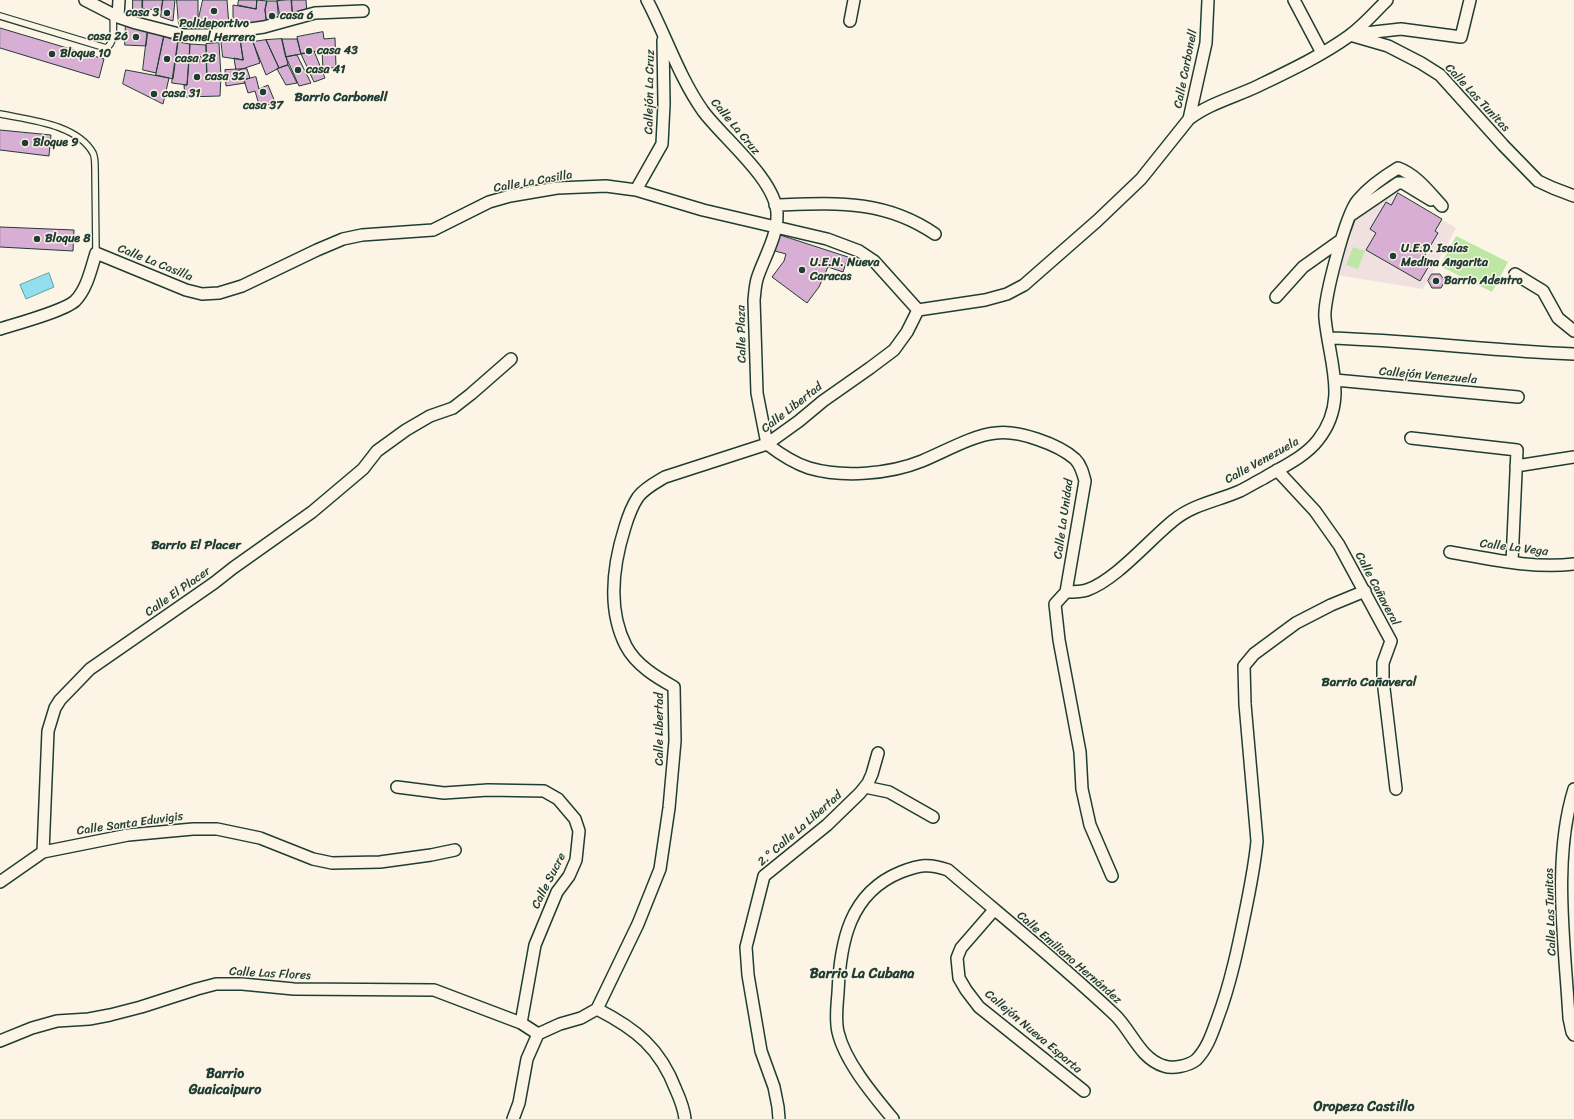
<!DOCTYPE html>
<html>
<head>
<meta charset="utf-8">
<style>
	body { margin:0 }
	canvas { display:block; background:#fcf5e5 }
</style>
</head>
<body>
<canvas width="1574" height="1119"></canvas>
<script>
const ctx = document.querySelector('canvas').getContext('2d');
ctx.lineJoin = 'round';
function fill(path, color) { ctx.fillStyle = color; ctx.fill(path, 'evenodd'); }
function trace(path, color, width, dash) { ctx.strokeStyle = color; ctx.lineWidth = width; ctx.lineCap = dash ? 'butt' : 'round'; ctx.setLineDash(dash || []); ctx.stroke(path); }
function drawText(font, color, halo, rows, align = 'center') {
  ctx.font = font + ' Sriracha,sans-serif'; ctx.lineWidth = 3; ctx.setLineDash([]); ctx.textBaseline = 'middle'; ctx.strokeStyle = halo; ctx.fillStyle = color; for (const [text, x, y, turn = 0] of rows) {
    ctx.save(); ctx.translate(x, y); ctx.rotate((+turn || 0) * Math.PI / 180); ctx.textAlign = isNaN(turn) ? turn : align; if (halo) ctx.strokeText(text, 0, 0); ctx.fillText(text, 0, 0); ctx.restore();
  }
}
const built = new Path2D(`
	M1398 193 1456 228 1423 289 1337 275 1351 237 1354 217Z`);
const green = new Path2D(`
	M1456 236 1508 262 1492 292 1440 266Z
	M1353 247 1365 251 1358 269 1346 265Z`);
const water = new Path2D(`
	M49 273 54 287 26 299 20 285Z`);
const building = new Path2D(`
	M133 0H142V13L133 12Z
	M143 0H163L161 10 143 9Z
	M163 0H175L173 21 161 17Z
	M177 0H198V29L179 25Z
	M203 0H227L229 26 220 31 206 30 198 22Z
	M239 0H257L256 9 238 5Z
	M257 0 267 1 265 10 267 27H233V5L256 9Z
	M291 0 293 19 281 22 277 1Z
	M292 0H306L307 14 293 19Z
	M267 1H277L279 22 267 27 265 10Z
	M126 19 148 28 146 46 125 45Z
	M0 28 104 59 99 78 0 48Z
	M148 28 164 36 156 73 143 70Z
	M323 32 324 39 335 38 336 67 323 70 322 50 301 54 297 37Z
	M164 36 178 42 173 79 156 75Z
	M221 38H240L243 60 223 57Z
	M240 38 252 39 260 63 236 71 234 58 243 60Z
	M282 39 288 65 279 68 266 40Z
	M282 39H297L301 54 286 57Z
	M266 40 279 68 266 75 253 42Z
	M178 42 190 44 187 85 172 83Z
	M219 43 221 76 207 77 206 44Z
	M190 44 206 45V57L190 56Z
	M314 51 325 78 314 82 301 54Z
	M297 55 311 83 299 86 286 57Z
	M199 57H206L207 77 221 76 220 96 185 97 184 85H187L189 60 200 62Z
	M288 65 297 83 286 85 277 69Z
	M247 69 250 78 244 80 245 83 226 86 225 70Z
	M126 70 169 78 163 104 123 84Z
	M256 77 259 89 268 85 275 102 260 108 255 91 248 93 244 80Z
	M0 130 51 135 49 156 0 150Z
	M1398 193 1442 219 1435 231 1438 233 1422 260 1430 264 1420 281 1366 250 1376 233 1370 229 1386 202 1391 205Z
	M0 227 74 230 73 251 0 247Z
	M780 235 848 257 843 272 828 267 819 287 807 303 772 277 784 261 786 254 775 251Z
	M1432 274H1440L1445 281 1441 288H1432L1428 281Z`);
const lane = new Path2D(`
	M0 16 106 48C116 43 113 24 113 14
	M0 114C29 120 77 124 93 153 95 157 95 163 95 168L96 253`);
const street = new Path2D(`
	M85 0 118 17 136 23 183 35H209L264 27 315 13 363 11
	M647 0C666 36 679 77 703 111 723 138 775 179 777 213 778 235 765 256 758 276 755 284 755 292 754 300L757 393 767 444
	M1294 0 1322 53
	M118 17 119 0
	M850 21 854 0
	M1356 34 1401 29 1461 37 1470 0
	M1350 35 1388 46 1421 63 1440 75 1503 145 1538 181 1553 188 1574 196
	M1189 119 1206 43 1208 0
	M636 190 662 144 664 104 663 40
	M775 205C835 203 884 199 935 234
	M1351 215 1398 183H1403L1431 200
	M1515 274 1543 291 1558 318 1574 331
	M1276 297 1303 267 1341 240
	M918 310 985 300 1007 294 1024 285 1097 221 1141 179 1189 119C1210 103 1235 97 1258 86 1289 71 1321 56 1349 36 1363 26 1375 12 1387 0
	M0 329C16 324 64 311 75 301 87 289 91 269 96 253L186 290 202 294 219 293 242 286 317 250 343 239 362 235 433 230 489 202 510 196 557 188 606 186 636 190 703 210 827 239 859 251 874 261 918 310
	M1328 338C1410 340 1492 351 1574 354
	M1335 380 1518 397
	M1411 438 1517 450 1512 562
	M767 444C780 454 793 463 809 468 843 478 890 474 922 461 944 452 973 435 996 433 1018 430 1058 444 1075 459 1081 465 1083 473 1085 481L1066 592 1055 604 1059 640 1080 752 1082 789 1090 825 1112 876
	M1516 466 1574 457
	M1277 470 1315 511 1339 545 1391 641 1383 663V680L1396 789
	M1450 552C1491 559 1533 569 1574 564
	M1066 592C1073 592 1081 592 1087 590 1116 580 1150 539 1174 520 1194 504 1217 501 1240 491 1248 487 1256 482 1264 478 1282 467 1305 457 1318 440 1349 401 1329 362 1325 318 1323 301 1346 213 1358 200 1369 187 1383 177 1398 168 1417 175 1429 192 1442 206
	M397 787 444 793 488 790 544 791 558 799 575 819 579 831 576 860 569 876 557 892 535 945 521 1023
	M865 787 889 792 933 817
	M1574 789C1552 860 1565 945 1569 1018L1572 1032 1574 1035
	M43 852 48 731 55 708 60 700 90 669 214 583 233 568 312 512 363 469 377 451 406 430 430 416 453 408 471 394 511 359
	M0 882 43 852 128 835 193 829H217L260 838 313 859 332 863 380 862 431 855 455 850
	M994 910 961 948 957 958 959 978 966 990 979 1007 1084 1091
	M597 1009 638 924 660 869 669 808 675 741 674 687C656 677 636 665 626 646 607 609 613 565 625 527 628 517 632 506 638 497 645 488 655 483 665 477L767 444 799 421 823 401 870 368 894 350 907 332 918 310
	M538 1034 560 1024 581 1018 597 1009C636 1029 660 1048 676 1090 680 1099 684 1109 685 1119
	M0 1041 32 1028 57 1021 89 1019 110 1015 141 1007 197 989 216 984H242L294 989 434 990 521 1023 538 1034
	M513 1119 519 1103 527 1059 538 1034
	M779 1119 778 1107 774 1087 761 1051 748 975 746 947 764 876 827 825 860 793 868 783 872 774 878 753
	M893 1119C874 1096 845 1062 838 1032 835 1019 837 1006 838 993 840 943 849 893 901 872 919 865 929 863 948 870 1004 918 1061 964 1115 1015 1131 1030 1140 1059 1164 1066 1173 1069 1188 1066 1196 1060 1207 1049 1212 1034 1217 1020 1231 983 1239 943 1247 903 1251 883 1255 862 1257 841L1245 704 1244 666 1254 654 1296 623 1331 605 1365 591`);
const markers = [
	[214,11,4,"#1f3d34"],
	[167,13,4,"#1f3d34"],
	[272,16,4,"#1f3d34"],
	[136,37,4,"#1f3d34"],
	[309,51,4,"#1f3d34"],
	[52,54,4,"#1f3d34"],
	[167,59,4,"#1f3d34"],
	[298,70,4,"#1f3d34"],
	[197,77,4,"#1f3d34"],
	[263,92,4,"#1f3d34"],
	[154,94,4,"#1f3d34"],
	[25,143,4,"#1f3d34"],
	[37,239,4,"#1f3d34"],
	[1393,256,4,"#1f3d34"],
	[802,270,4,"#1f3d34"],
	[1436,281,4,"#1f3d34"]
];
const poiNames = [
	["casa 3",159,13,"right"],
	["casa 6",280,16],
	["Polideportivo",214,24,"center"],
	["Eleonel Herrera",214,38,"center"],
	["casa 26",128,37,"right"],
	["casa 43",317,51],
	["Bloque 10",60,54],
	["casa 28",175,59],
	["casa 41",306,70],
	["casa 32",205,77],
	["casa 31",162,94],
	["casa 37",263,106,"center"],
	["Bloque 9",33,143],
	["Bloque 8",45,239],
	["U.E.D. Isaías",1401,249],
	["Medina Angarita",1401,263],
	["U.E.N. Nueva",810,263],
	["Caracas",810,277],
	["Barrio Adentro",1444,281]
];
const streetNames = [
	["Calle Carbonell",1186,69,-79],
	["Callejón La Cruz",650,92,-89],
	["Calle Las Tunitas",1477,98,47],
	["Calle La Cruz",735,127,50],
	["Calle La Casilla",533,182,-10],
	["Calle La Casilla",155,263,22],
	["Calle Plaza",742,334,-91],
	["Callejón Venezuela",1428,376,5],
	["Calle Libertad",792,408,-38],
	["Calle Venezuela",1262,461,-29],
	["Calle La Unidad",1064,519,-82],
	["Calle La Vega",1514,548,7],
	["Calle Cañaveral",1377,589,62],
	["Calle El Placer",178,592,-35],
	["Calle Libertad",660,729,-90],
	["Calle Santa Eduvigis",130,824,-8],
	["2.° Calle La Libertad",800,829,-41],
	["Calle Sucre",549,881,-63],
	["Calle Las Tunitas",1551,912,-92],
	["Calle Emiliano Hernández",1069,958,41],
	["Calle Las Flores",270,974,3],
	["Callejón Nueva Esparta",1033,1032,40]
];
const neighbourhoodNames = [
	["Barrio Carbonell",341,98],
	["Barrio El Placer",196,546],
	["Barrio Cañaveral",1369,683]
];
const quarterNames = [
	["Barrio La Cubana",862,974],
	["Barrio",225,1074],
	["Guaicaipuro",225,1090],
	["Oropeza Castillo",1364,1107]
];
fill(built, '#f1e0e0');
fill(green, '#bde7a4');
fill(water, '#90deee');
trace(water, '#639ea4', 1);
fill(building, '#d8aed4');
trace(building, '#1f3d34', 1);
trace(lane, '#1f3d34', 8);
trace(street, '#1f3d34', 14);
trace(lane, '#fcf5e5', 5.5);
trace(street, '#fcf5e5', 11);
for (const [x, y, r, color] of markers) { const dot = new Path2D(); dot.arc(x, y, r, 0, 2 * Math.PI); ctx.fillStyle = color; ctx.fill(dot); trace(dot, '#fcf5e5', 1.5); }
drawText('bold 12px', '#1f3d34', '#fcf5e5', poiNames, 'left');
drawText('12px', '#1f3d34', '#fcf5e5', streetNames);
drawText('bold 13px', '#1f3d34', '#fcf5e5', neighbourhoodNames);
drawText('bold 14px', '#1f3d34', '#fcf5e5', quarterNames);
</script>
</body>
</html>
